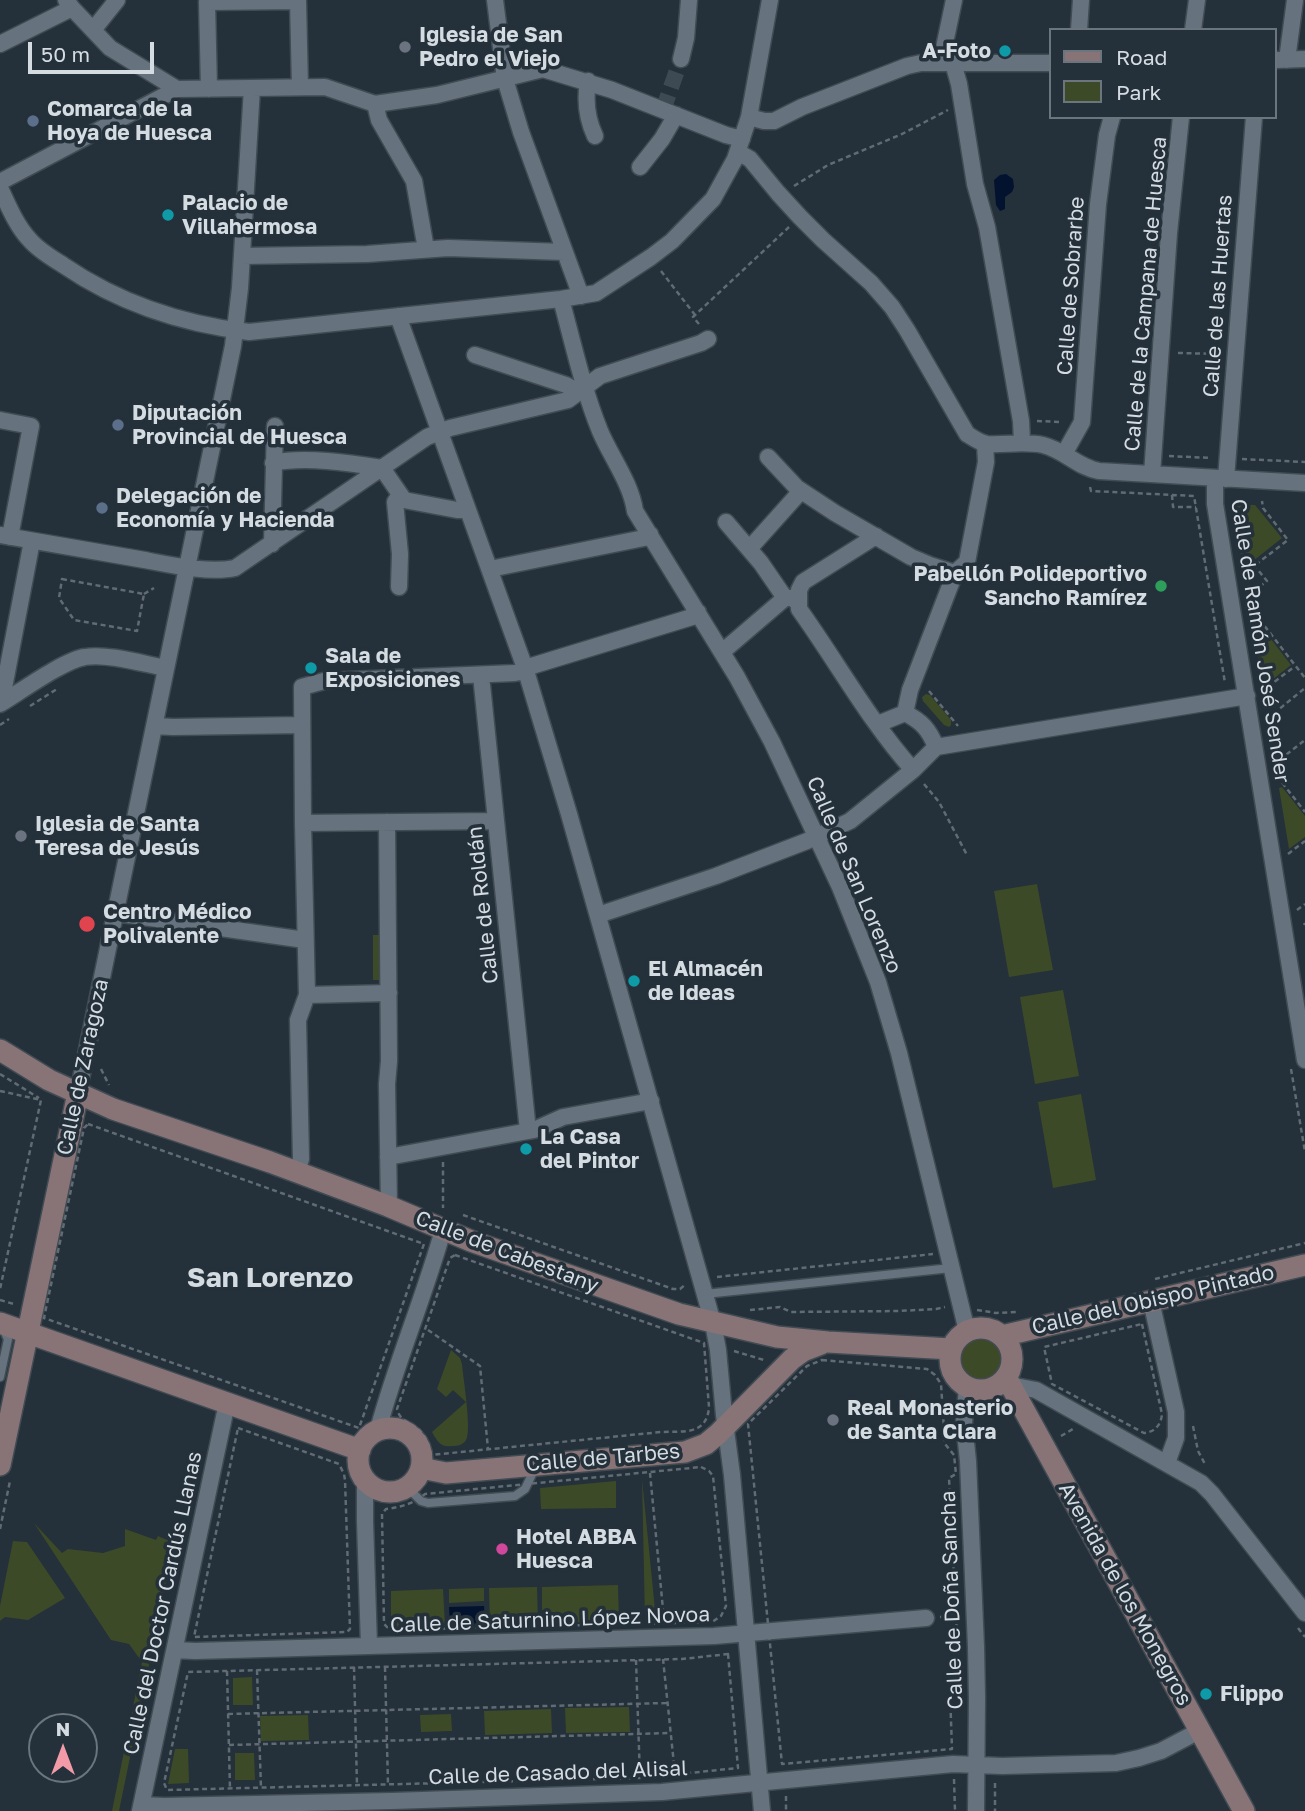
<!DOCTYPE html>
<html>
<head>
<meta charset="utf-8">
<style>
	body { margin:0 }
	#map { position:relative; width:1305px; height:1811px; overflow:hidden; background:#24303a; font-family:"Golos Text",sans-serif }
	canvas { display:block }
	.legend { position:absolute; left:1049px; top:28px; width:228px; height:91px; box-sizing:border-box; background:#24303a; border:2px solid #6a757d; margin:0; padding:9px 12px; list-style:none; font-size:21px; color:#d4dce2 }
	.legend li { display:flex; align-items:center; gap:14px; height:35px }
	.legend b { width:35px; border:2px solid #6a757d }
	.north { position:absolute; left:28px; top:1713px; width:70px; height:70px; box-sizing:border-box; background:#24303a; border:2px solid #6a757d; border-radius:50%; rotate:0deg; font-size:19px; font-weight:700; line-height:28px; text-align:center; color:#d4dce2 }
	.north::after { content:''; display:block; margin:auto; width:24px; height:32px; background:#f39aa9; clip-path:polygon(50% 0,100% 100%,50% 72%,0 100%) }
	.scale { position:absolute; left:28px; top:42px; width:126px; height:32px; box-sizing:border-box; border:4px solid #d4dce2; border-top:0; padding-left:9px; font-size:21px; line-height:24px; white-space:nowrap; color:#d4dce2; -webkit-text-stroke:5px #24303a; paint-order:stroke }
</style>
</head>
<body>
<div id="map">
<canvas width="1305" height="1811"></canvas>
<ul class="legend">
<li><b style="height:9px;background:#887476"></b>Road</li>
<li><b style="height:19px;background:#3d4a28"></b>Park</li>
</ul>
<div class="north">N</div>
<div class="scale">50 m</div>
</div>
<script>
const ctx = document.querySelector('canvas').getContext('2d');
ctx.lineJoin = 'round';
function fill(path, color) { ctx.fillStyle = color; ctx.fill(path, 'evenodd'); }
function trace(path, color, width, dash) { ctx.strokeStyle = color; ctx.lineWidth = width; ctx.lineCap = dash ? 'butt' : 'round'; ctx.setLineDash(dash || []); ctx.stroke(path); }
function drawText(font, color, halo, rows, align = 'center') {
  ctx.font = font + ' "Golos Text",sans-serif'; ctx.lineWidth = 7; ctx.setLineDash([]); ctx.textBaseline = 'middle'; ctx.strokeStyle = halo; ctx.fillStyle = color; for (const [text, x, y, turn = 0] of rows) {
    ctx.save(); ctx.translate(x, y); ctx.rotate((+turn || 0) * Math.PI / 180); ctx.textAlign = isNaN(turn) ? turn : align; if (halo) ctx.strokeText(text, 0, 0); ctx.fillText(text, 0, 0); ctx.restore();
  }
}
const green = new Path2D(`
	M1233 504 1255 505 1282 538 1243 569Z
	M1250 612 1291 665 1263 687Z
	M926 694 930 695 951 720V725L949 727 944 725 923 701 922 697Z
	M1282 787 1305 816V837L1289 849 1279 788Z
	M1037 884 1053 970 1009 977 994 891Z
	M373 935H383V980H373Z
	M1063 990 1079 1076 1035 1084 1020 997Z
	M1081 1094 1096 1180 1053 1188 1038 1102Z
	M960 1359a22 22 0 1 1 44 0a22 22 0 1 1-44 0Z
	M451 1350 460 1358 462 1364C463 1377 472 1431 466 1440 463 1445 458 1446 452 1446 441 1448 437 1441 432 1432L466 1402 453 1390 446 1397 437 1389Z
	M642 1479 656 1620H645Z
	M616 1481V1508L541 1509 540 1488Z
	M34 1523 62 1553 68 1549 103 1553 125 1546V1529L156 1540 158 1536 174 1543 119 1811H112L142 1662 129 1644 111 1640Z
	M13 1541 27 1542 65 1598 28 1620 5 1617 0 1621V1606Z
	M618 1585 619 1621 548 1623V1611L542 1610V1587Z
	M537 1587 538 1623 490 1625 489 1588Z
	M484 1588V1601L449 1603V1589Z
	M443 1589 445 1626 391 1627V1591Z
	M252 1677 253 1705H233V1678Z
	M629 1707 630 1732 566 1733 565 1708Z
	M551 1709 552 1733 485 1735 484 1711Z
	M451 1714 452 1731 421 1732 420 1715Z
	M308 1715 309 1740 261 1741 260 1716Z
	M175 1749H188L189 1783 168 1784Z
	M235 1753H254L255 1780H235Z`);
const water = new Path2D(`
	M1006 174 1013 179 1014 187 1012 192 1005 197V209L1000 211 996 205 994 180 1000 175Z
	M484 1606 485 1624 450 1625 449 1607Z`);
const streetTunnel = new Path2D(`
	M663 110 681 59`);
const path = new Path2D(`
	M794 186 828 165 902 134 948 110
	M202 233 227 234
	M661 271 695 315
	M699 324 693 317 789 227
	M1178 353 1221 354
	M1037 421 1062 422
	M1169 456 1211 458
	M1242 459 1305 462
	M1090 487 1091 491 1194 496 1225 683
	M1172 495 1173 507H1196
	M1242 575 1288 540 1263 508 1262 501
	M62 579 144 594 137 631 74 620 59 598Z
	M144 594 154 588
	M1246 597 1267 581 1254 565
	M1249 606 1305 678
	M929 691 958 726
	M1261 692 1294 667
	M30 706 57 689
	M1267 719 1305 688
	M0 725 9 719
	M1273 765 1305 740
	M1277 776 1305 812
	M924 784 939 802 967 855
	M1288 854 1305 841
	M1297 910 1305 904
	M1304 923 1305 925
	M101 1069 109 1085
	M1291 1069 1305 1152
	M0 1074 39 1098
	M0 1091 41 1100 0 1289
	M88 1124 424 1244 359 1428 44 1318 84 1128Z
	M443 1162V1208
	M463 1215 673 1289H680L686 1284
	M455 1255 704 1343 709 1407C707 1436 682 1431 661 1432L431 1455C429 1445 426 1436 418 1429 409 1422 400 1421 397 1409L450 1258Z
	M717 1277 933 1254
	M1155 1279 1305 1243
	M0 1300 14 1304
	M750 1310 780 1307 791 1312 899 1311 936 1309 945 1307
	M977 1310 996 1313 1016 1312
	M1142 1324 1162 1414C1161 1425 1155 1432 1144 1433L1052 1384 1044 1347Z
	M428 1330 480 1366 488 1449
	M734 1351 764 1360
	M822 1360 927 1369 935 1375 941 1384 945 1444 954 1455 956 1474 949 1478 958 1657 962 1664 963 1692 950 1693 952 1749 782 1764 748 1424 807 1366Z
	M1193 1426 1198 1451 1206 1466
	M238 1428 339 1464 344 1474 345 1480 350 1629 347 1632 194 1637Z
	M1061 1436 1073 1429
	M701 1467 709 1471 713 1476 726 1606 721 1616 712 1622 390 1630 384 1624 382 1514 386 1509C401 1507 413 1504 425 1494Z
	M650 1473 664 1620
	M0 1529 10 1481
	M940 1617 957 1615
	M1298 1628 1305 1637
	M728 1654 738 1768 640 1778 167 1790 164 1783 188 1672 682 1659Z
	M663 1659 675 1774
	M636 1660 640 1778
	M354 1667 357 1785
	M385 1667 388 1784
	M257 1670 261 1788
	M227 1671 230 1789
	M228 1714 667 1703
	M229 1745 671 1733
	M954 1779 955 1811
	M995 1783V1811
	M786 1796V1811`);
const lane = new Path2D(`
	M705 1294 951 1268
	M0 1377 8 1339 6 1335
	M407 1487 421 1501 428 1503 515 1496 525 1489 535 1468`);
const street = new Path2D(`
	M66 0 72 8 110 48 177 89 325 87 375 104 437 95 543 69 612 90 726 135 742 139
	M495 0 505 79 521 132 581 296
	M93 30 117 0
	M1079 30 1081 0
	M1193 30 1197 0
	M0 44 72 8
	M681 59 686 38 689 0
	M1275 60 1305 59
	M1287 60 1295 0
	M941 62 954 0
	M953 63 959 84 975 184 987 227 1021 421 1022 442
	M588 81C585 99 587 119 595 136
	M209 89 207 2 298 1 300 87
	M375 104 379 120 414 181 426 249
	M749 117 764 121H774L802 107 907 66 921 63H1051
	M738 152 750 159 778 193 800 217 823 240 871 283 892 307 907 330 967 434C973 438 980 443 987 444 1006 445 1024 441 1043 445 1064 450 1079 468 1099 471L1305 483
	M640 167 662 139 676 115
	M0 182 177 89
	M0 188C8 205 16 225 29 239 38 250 52 258 63 265 120 304 182 324 249 332L561 299 596 293 651 257 672 241 713 199 735 159 749 117 770 0
	M242 256 367 254 448 248 564 252
	M561 299C573 343 583 389 600 431 611 457 631 483 635 511L737 677 772 742 840 887 878 982 899 1053 967 1331
	M398 316 525 668
	M475 355 566 385 579 392
	M0 420 31 426 10 537
	M1064 454 1082 422 1098 204 1107 135 1112 117
	M768 457 797 488 835 513 911 557 930 565 955 573
	M273 463C304 456 350 463 382 468
	M382 468 404 500 457 510H468
	M1152 474 1169 233 1181 117
	M1215 478V504L1305 1060
	M1226 479 1254 117
	M726 522 761 563 785 598H793L799 604V609C837 662 870 722 913 770
	M0 535C46 543 92 551 139 559 167 564 207 574 235 568L427 437 450 428 568 400 600 376 701 343 708 339
	M272 544 275 426
	M749 549 801 491
	M490 569 644 538 650 534
	M399 587 400 554 395 502 400 495
	M799 604V590L803 582 876 536
	M722 652 785 598
	M526 671 569 814 713 1323 718 1350 724 1415 732 1475 762 1811
	M481 675 528 1131
	M3 693 32 541
	M0 704C20 692 64 660 85 657 107 653 144 664 166 668
	M905 713 910 690 955 573 967 562 986 462 985 444
	M154 726 173 727 302 725
	M936 747 1247 696
	M387 822 389 1061 387 1084 389 1207
	M303 823 302 687 324 681 515 673 526 671 525 668 692 617 698 612
	M115 913 305 940
	M598 915 716 876 807 841 850 821 913 770 936 747C929 729 921 721 905 713L878 724
	M307 995 389 993
	M78 1093 233 346 240 288 252 88
	M388 1157 534 1130 563 1117 651 1101
	M297 1172 301 1159 298 1020 307 995 303 823 496 821
	M1151 1301 1176 1412V1438L1167 1463
	M1010 1385 1036 1390 1201 1483 1212 1494 1305 1613
	M967 1387 964 1423 968 1461 976 1647 977 1698 976 1811
	M378 1430C396 1363 424 1298 443 1230
	M365 1480V1521L369 1646
	M175 1650 195 1651 714 1636 926 1618
	M142 1805 164 1806 392 1801 662 1792 953 1764 1002 1766 1116 1763 1139 1758 1161 1751 1199 1731
	M140 1811 227 1403`);
const secondary = new Path2D(`
	M0 1050 49 1080 113 1109 270 1162 388 1206 471 1241 679 1314 777 1337 828 1342 951 1349
	M0 1323 360 1450
	M950 1359a31 31 0 1 1 62 0a31 31 0 1 1-62 0Z
	M1002 1336 1305 1265
	M1006 1377 1244 1811
	M358 1460a32 32 0 1 1 64 0a32 32 0 1 1-64 0Z
	M0 1465 78 1093
	M421 1468 446 1473 685 1452 706 1444 718 1434 792 1359 803 1351 821 1344`);
const markers = [
	[405,47,7,"#6b7280"],
	[1005,51,7,"#0f9aa8"],
	[33,121,7,"#5c6f8a"],
	[168,215,7,"#0f9aa8"],
	[118,425,7,"#5c6f8a"],
	[102,508,7,"#5c6f8a"],
	[1161,586,7,"#2e9e5b"],
	[311,668,7,"#0f9aa8"],
	[21,836,7,"#6b7280"],
	[87,924,9,"#e0444e"],
	[634,981,7,"#0f9aa8"],
	[526,1149,7,"#0f9aa8"],
	[833,1420,7,"#6b7280"],
	[502,1549,7,"#d1479c"],
	[1206,1694,7,"#0f9aa8"]
];
const poiNames = [
	["Iglesia de San",419,35],
	["Pedro el Viejo",419,59],
	["A-Foto",991,51,"right"],
	["Comarca de la",47,109],
	["Hoya de Huesca",47,133],
	["Palacio de",182,203],
	["Villahermosa",182,227],
	["Diputación",132,413],
	["Provincial de Huesca",132,437],
	["Delegación de",116,496],
	["Economía y Hacienda",116,520],
	["Pabellón Polideportivo",1147,574,"right"],
	["Sancho Ramírez",1147,598,"right"],
	["Sala de",325,656],
	["Exposiciones",325,680],
	["Iglesia de Santa",35,824],
	["Teresa de Jesús",35,848],
	["Centro Médico",103,912],
	["Polivalente",103,936],
	["El Almacén",648,969],
	["de Ideas",648,993],
	["La Casa",540,1137],
	["del Pintor",540,1161],
	["Real Monasterio",847,1408],
	["de Santa Clara",847,1432],
	["Hotel ABBA",516,1537],
	["Huesca",516,1561],
	["Flippo",1220,1694]
];
const streetNames = [
	["Calle de Sobrarbe",1071,286,-86],
	["Calle de la Campana de Huesca",1146,294,-85],
	["Calle de las Huertas",1218,296,-86],
	["Calle de Ramón José Sender",1260,641,81],
	["Calle de San Lorenzo",854,875,67],
	["Calle de Roldán",483,905,-96],
	["Calle de Zaragoza",83,1067,-78],
	["Calle de Cabestany",507,1252,21],
	["Calle del Obispo Pintado",1153,1300,-13],
	["Calle de Tarbes",603,1458,-5],
	["Avenida de los Monegros",1125,1594,61],
	["Calle de Doña Sancha",952,1600,-92],
	["Calle del Doctor Cardús Llanas",163,1603,-78],
	["Calle de Saturnino López Novoa",550,1620,-2],
	["Calle de Casado del Alisal",558,1773,-2]
];
const districtNames = [
	["San Lorenzo",270,1278]
];
fill(green, '#3d4a28');
fill(water, '#03122f');
trace(streetTunnel, '#3e4a53', 16, [16, 8]);
trace(lane, '#414b53', 11);
trace(street, '#414b53', 19);
trace(secondary, '#414b53', 24);
trace(path, '#606b74', 2.5, [5, 3.5]);
trace(lane, '#66737e', 8);
trace(street, '#66737e', 16);
trace(secondary, '#887476', 21);
for (const [x, y, r, color] of markers) { const dot = new Path2D(); dot.arc(x, y, r, 0, 2 * Math.PI); ctx.fillStyle = color; ctx.fill(dot); trace(dot, '#24303a', 2.5); }
drawText('bold 21px', '#d4dce2', '#24303a', poiNames, 'left');
drawText('21px', '#d4dce2', '#24303a', streetNames);
drawText('bold 28px', '#d4dce2', '#24303a', districtNames);
</script>
</body>
</html>
